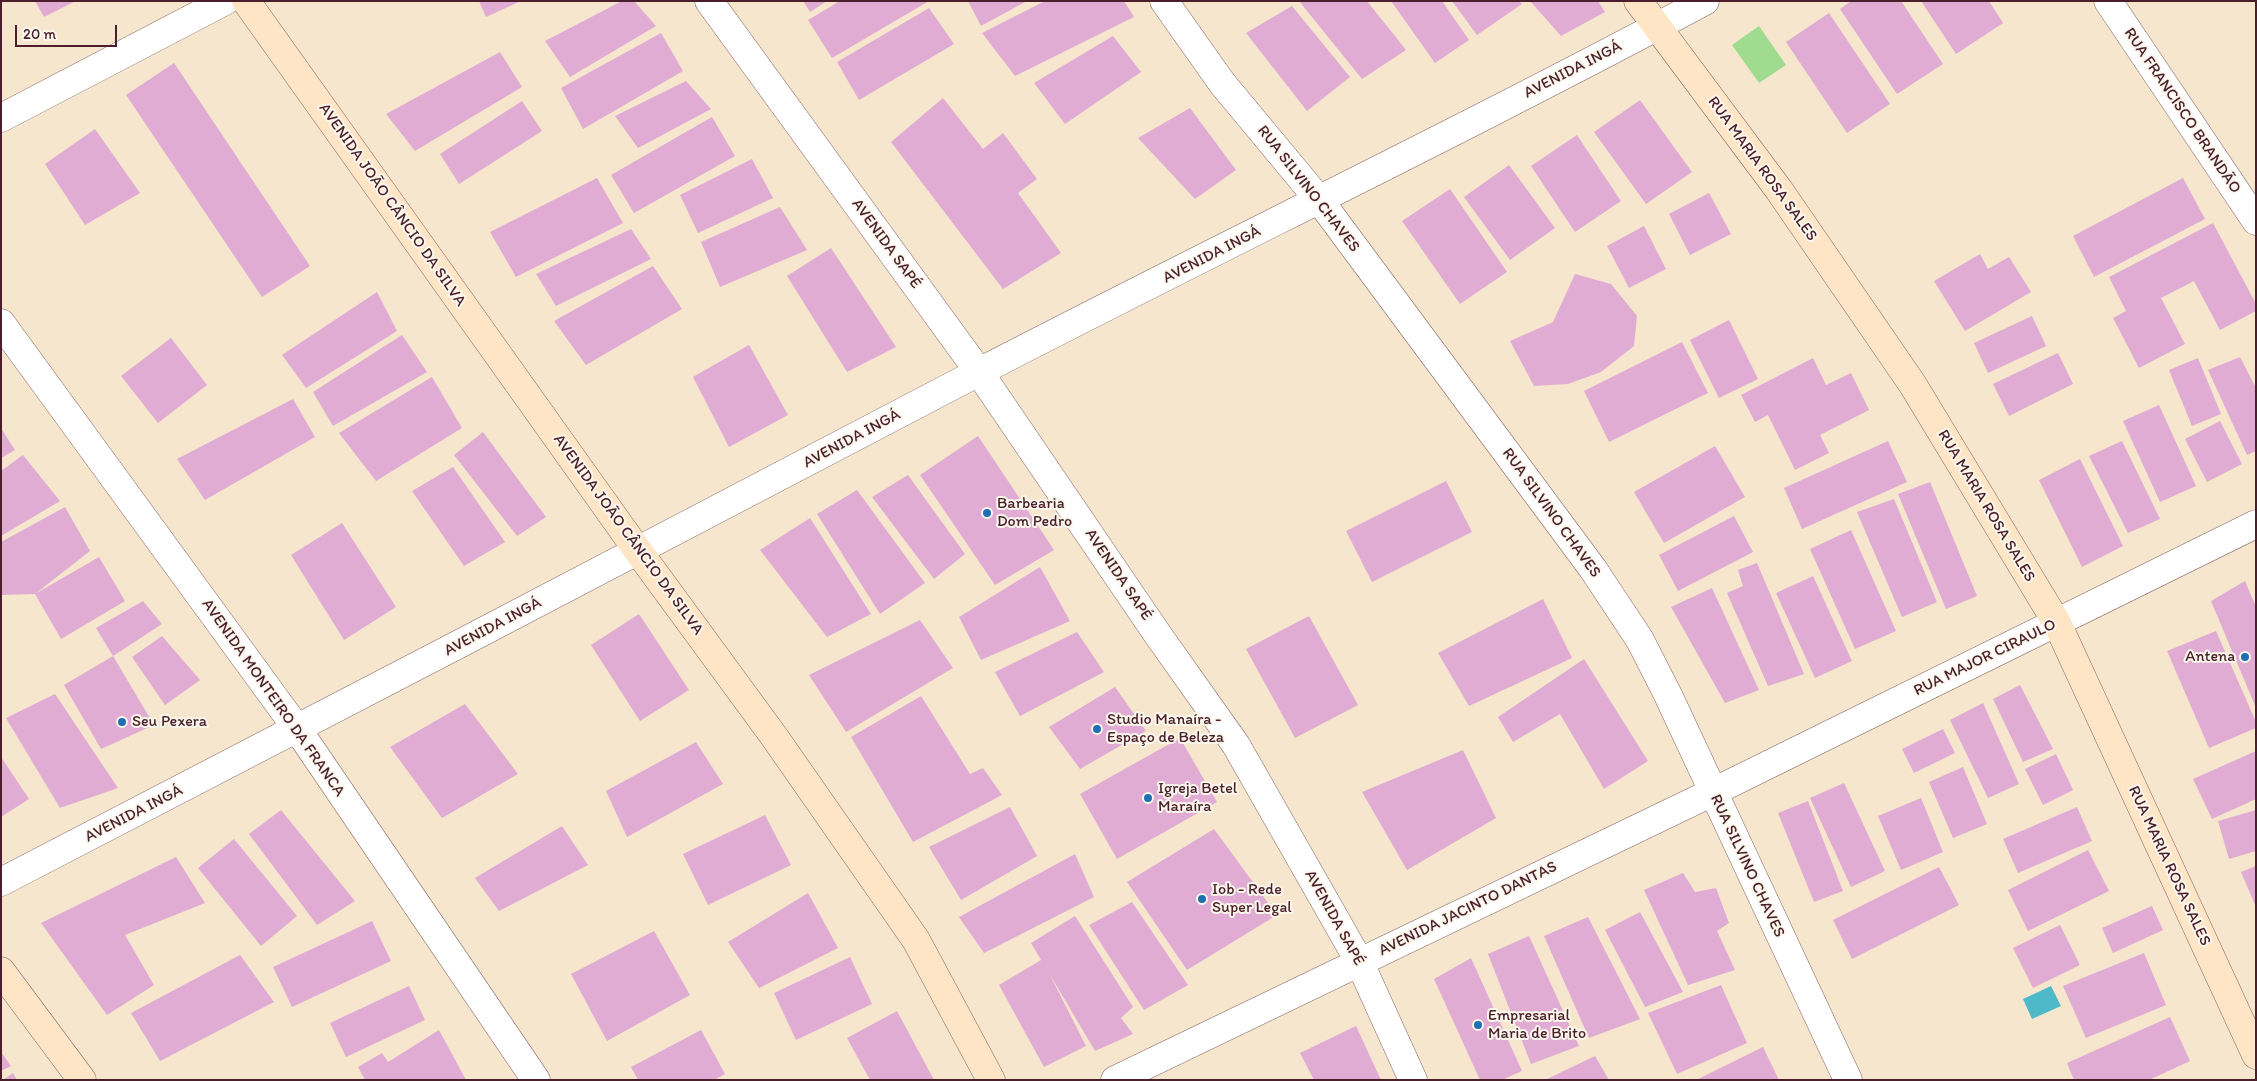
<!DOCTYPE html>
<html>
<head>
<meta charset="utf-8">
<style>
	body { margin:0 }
	#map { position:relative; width:2257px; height:1081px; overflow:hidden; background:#f5e6cd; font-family:Itim,sans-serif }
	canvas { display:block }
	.frame { position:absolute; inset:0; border:2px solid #4a1f2b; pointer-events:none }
	.scale { position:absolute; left:15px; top:25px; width:102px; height:22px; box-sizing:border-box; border:2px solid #4a1f2b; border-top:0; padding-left:6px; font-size:15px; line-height:18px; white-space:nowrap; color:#4a1f2b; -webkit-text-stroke:4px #fbf7ec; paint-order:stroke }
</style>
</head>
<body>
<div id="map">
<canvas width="2257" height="1081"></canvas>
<div class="frame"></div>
<div class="scale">20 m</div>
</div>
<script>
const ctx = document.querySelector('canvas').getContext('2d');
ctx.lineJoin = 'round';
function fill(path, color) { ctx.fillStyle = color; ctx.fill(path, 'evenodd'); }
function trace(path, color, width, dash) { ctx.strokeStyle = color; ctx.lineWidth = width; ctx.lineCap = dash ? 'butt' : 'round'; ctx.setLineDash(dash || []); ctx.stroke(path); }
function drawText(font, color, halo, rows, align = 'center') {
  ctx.font = font + ' Itim,sans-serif'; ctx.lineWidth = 4; ctx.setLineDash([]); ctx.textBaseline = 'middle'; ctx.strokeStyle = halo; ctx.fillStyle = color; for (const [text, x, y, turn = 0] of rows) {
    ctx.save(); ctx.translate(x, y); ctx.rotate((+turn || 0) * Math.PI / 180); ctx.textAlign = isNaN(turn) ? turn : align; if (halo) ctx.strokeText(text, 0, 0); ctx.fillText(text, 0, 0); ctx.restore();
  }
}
const green = new Path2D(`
	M1759 26 1786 65 1759 83 1732 45Z`);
const water = new Path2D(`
	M2051 986 2061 1006 2032 1019 2023 999Z`);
const building = new Path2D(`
	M35 1H76L44 17Z
	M479 1H521L486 17Z
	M622 1H634L656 26 570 77 545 41Z
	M803 1H827L810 12Z
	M840 1H929L832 58 808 20Z
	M968 1H1027L981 26Z
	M1045 1H1124L1134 17 1015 76 982 33Z
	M1299 1H1367L1406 50 1362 79Z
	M1391 1H1442L1469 40 1435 63Z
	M1452 1H1519L1522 4 1477 35Z
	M1530 1H1598L1605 12 1561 36Z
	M1851 1H1901L1943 64 1897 94 1840 9Z
	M1921 1H1989L2003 23 1956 54Z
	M1292 6 1350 77 1307 111 1246 33Z
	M929 8 954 44 859 100 837 62Z
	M1829 13 1890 104 1847 133 1786 42Z
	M661 33 683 71 583 129 561 88Z
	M1113 36 1141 72 1065 124 1034 83Z
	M500 52 522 87 415 151 386 114Z
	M174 63 310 266 262 297 126 95Z
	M686 81 711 109 638 148 615 116Z
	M943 98 983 149 1003 133 1037 179 1018 193 1061 253 1003 289 891 142Z
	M1640 100 1692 172 1646 204 1594 132Z
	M522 101 542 131 459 184 440 154Z
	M1190 108 1236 170 1195 199 1138 138Z
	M712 117 735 156 634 213 611 175Z
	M95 129 140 193 85 225 45 164Z
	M1577 135 1621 201 1575 232 1531 166Z
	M752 159 773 198 698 233 680 195Z
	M1509 165 1555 228 1510 260 1464 197Z
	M597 178 623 223 516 277 490 232Z
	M2183 178 2205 219 2094 277 2073 236Z
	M1450 189 1507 272 1460 304 1402 221Z
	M1709 193 1731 234 1690 255 1669 214Z
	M780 207 807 250 720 287 701 242Z
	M2213 223 2256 304V311L2220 330 2194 281 2161 298 2185 344 2139 368 2113 318 2126 311 2109 277Z
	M1644 226 1666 269 1629 288 1607 246Z
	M631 229 651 259 556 306 536 274Z
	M831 248 896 347 847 372 787 276Z
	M1980 254 1988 269 2009 257 2031 292 1965 331 1934 281Z
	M653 266 682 309 586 365 554 321Z
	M1575 274 1611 284 1637 316 1634 346 1601 372 1568 384 1534 386 1510 341 1553 322Z
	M377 292 397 331 306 388 282 355Z
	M2032 316 2046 346 1988 373 1974 343Z
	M1729 320 1758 379 1719 398 1690 340Z
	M402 335 427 372 333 426 313 392Z
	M171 338 207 385 158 423 121 376Z
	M1682 342 1708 393 1609 442 1584 391Z
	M749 345 788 415 729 447 693 377Z
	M2058 353 2073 384 2009 416 1993 384Z
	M2240 357 2256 388V451L2247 455 2208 370Z
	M1813 358 1826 385 1851 373 1869 410 1820 435 1829 453 1795 470 1768 415 1755 422 1741 395Z
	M2198 358 2221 414 2192 426 2169 370Z
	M432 377 462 428 376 481 339 433Z
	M293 399 315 437 205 500 177 459Z
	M2159 405 2196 486 2160 502 2123 421Z
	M2220 421 2242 464 2207 482 2185 439Z
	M1 428 15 450 1 458Z
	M483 432 546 517 517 536 454 455Z
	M978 436 1054 550 995 585 920 475Z
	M1888 441 1907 482 1802 529 1784 488Z
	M2122 441 2160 519 2128 533 2089 456Z
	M1715 446 1745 497 1664 543 1634 492Z
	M23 455 60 501 1 536V471Z
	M2080 459 2123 546 2082 567 2039 480Z
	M453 467 505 542 464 566 412 491Z
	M908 475 965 554 934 579 872 497Z
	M1446 481 1472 532 1372 582 1346 531Z
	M1930 482 1977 596 1946 609 1898 494Z
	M857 490 925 583 880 614 817 514Z
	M1894 499 1937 602 1902 617 1857 512Z
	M65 507 90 551 35 594 1 595V542Z
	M1734 516 1753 552 1678 591 1659 555Z
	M810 518 871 614 827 637 760 550Z
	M342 523 396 607 344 640 291 555Z
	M1851 530 1896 631 1855 649 1810 549Z
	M99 557 125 601 61 639 35 594Z
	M1757 563 1804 674 1768 686 1727 593 1743 586 1738 570Z
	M1040 567 1070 621 981 660 959 617Z
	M1813 576 1852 661 1815 678 1776 593Z
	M2245 581 2256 607V708L2211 601Z
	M1712 588 1759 690 1725 703 1671 607Z
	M1543 599 1572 658 1469 706 1438 653Z
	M143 601 162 624 113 656 96 628Z
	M639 614 689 690 640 721 591 645Z
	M1309 616 1358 705 1295 738 1246 649Z
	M920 620 953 668 846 732 809 675Z
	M2216 631 2256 722V728L2209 748 2167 651Z
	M1077 632 1104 672 1020 716 995 672Z
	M162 636 200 680 165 705 132 657Z
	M113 656 154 725 101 749 64 685Z
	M1584 659 1648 761 1604 789 1560 714 1513 742 1498 717Z
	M2020 685 2053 749 2023 762 1993 699Z
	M1115 687 1146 731 1080 769 1049 727Z
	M55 694 118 788 60 808 6 718Z
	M921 696 970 774 983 768 1002 795 913 842 851 737Z
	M1983 703 2019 784 1988 798 1950 720Z
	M465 704 518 774 442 818 390 747Z
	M1943 729 1955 753 1914 773 1902 749Z
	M1180 738 1217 802 1117 859 1080 794Z
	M696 742 723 784 627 837 606 791Z
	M1463 750 1496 818 1407 870 1362 792Z
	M2256 751V799L2212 819 2193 779Z
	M2056 754 2073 790 2043 805 2025 769Z
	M1 757 29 799 1 817Z
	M1963 767 1987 824 1953 838 1929 782Z
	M1844 783 1885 871 1851 887 1810 798Z
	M1921 798 1943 852 1901 870 1878 816Z
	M1808 801 1843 891 1814 902 1778 813Z
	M1010 807 1037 856 961 900 929 847Z
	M2077 807 2092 841 2018 873 2003 839Z
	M281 810 355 901 317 925 249 834Z
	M2256 810V851L2229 859 2218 821Z
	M765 815 791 865 708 905 683 854Z
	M562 826 588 865 499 911 475 878Z
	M1214 829 1277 915 1187 970 1127 882Z
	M234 839 297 916 261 946 198 868Z
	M2088 850 2109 891 2028 931 2008 890Z
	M1075 854 1094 897 984 953 959 917Z
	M176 857 205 903 125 935 154 985 107 1015 41 923Z
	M2256 866V907L2241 872Z
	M1939 867 1959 905 1852 959 1833 920Z
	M1683 873 1695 892 1716 888 1729 923 1717 931 1735 970 1688 985 1644 890Z
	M808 893 838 948 759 988 728 942Z
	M1132 902 1188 985 1144 1010 1089 925Z
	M2152 906 2163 930 2113 953 2102 928Z
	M1640 912 1683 992 1645 1007 1605 930Z
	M1075 916 1133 1007 1121 1018 1133 1034 1095 1051 1049 973 1086 1046 1044 1067 999 985 1041 960 1031 943Z
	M1588 917 1640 1019 1589 1038 1544 936Z
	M372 921 391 961 292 1007 273 967Z
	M2060 925 2080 965 2033 988 2013 948Z
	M654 931 690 995 607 1041 571 974Z
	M1529 936 1579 1046 1531 1064 1488 954Z
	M2144 953 2166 1005 2086 1038 2063 986Z
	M240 955 274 1002 160 1061 131 1013Z
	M850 957 872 1004 796 1040 774 993Z
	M1471 958 1522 1071 1502 1080H1480L1434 979Z
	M1721 985 1747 1043 1677 1074 1648 1013Z
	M409 986 425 1020 346 1057 330 1023Z
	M897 1011 934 1080H870L847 1038Z
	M2170 1017 2190 1061 2149 1080H2074L2067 1063Z
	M1356 1026 1381 1080H1314L1300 1053Z
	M439 1030 466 1080H365L358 1067 382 1053 388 1062Z
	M701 1030 725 1074 714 1080H638L631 1067Z
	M1763 1047 1779 1080H1696Z
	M1 1052 11 1066 1 1071Z
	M1595 1056 1609 1080H1545Z
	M13 1073 17 1080H3Z`);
const minor = new Path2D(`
	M709 1 979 372 1158 635 1236 745 1359 961 1413 1080
	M1164 1 1222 83 1320 201 1593 569 1640 640 1668 695 1848 1080
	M2108 1 2256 221
	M1 118 225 1
	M1 323 298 730 536 1080
	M1 882C327 715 650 543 975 374 1218 248 1464 130 1705 1
	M1115 1080 1713 792 2256 524`);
const secondary = new Path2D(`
	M246 1 638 551 773 735 916 940 991 1080
	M1638 1 1779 190 1913 385 2057 623 2256 1055
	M1 971 82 1080`);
const markers = [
	[987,513,5,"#1f6fb2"],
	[2245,657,5,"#1f6fb2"],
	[122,722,5,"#1f6fb2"],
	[1097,729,5,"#1f6fb2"],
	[1148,798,5,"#1f6fb2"],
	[1202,899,5,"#1f6fb2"],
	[1478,1025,5,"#1f6fb2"]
];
const streetNames = [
	["AVENIDA INGÁ",1573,70,-27],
	["RUA FRANCISCO BRANDÃO",2182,111,56],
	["RUA MARIA ROSA SALES",1762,169,54],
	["RUA SILVINO CHAVES",1308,189,52],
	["AVENIDA JOÃO CÂNCIO DA SILVA",392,205,55],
	["AVENIDA SAPÉ",886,244,54],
	["AVENIDA INGÁ",1212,255,-27],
	["AVENIDA INGÁ",852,439,-28],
	["RUA MARIA ROSA SALES",1986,506,59],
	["RUA SILVINO CHAVES",1551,513,54],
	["AVENIDA JOÃO CÂNCIO DA SILVA",628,535,54],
	["AVENIDA SAPÉ",1118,575,56],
	["AVENIDA INGÁ",493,627,-28],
	["RUA MAJOR CIRAULO",1985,658,-26],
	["AVENIDA MONTEIRO DA FRANCA",273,698,55],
	["AVENIDA INGÁ",134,814,-27],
	["RUA SILVINO CHAVES",1747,866,65],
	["RUA MARIA ROSA SALES",2169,866,65],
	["AVENIDA JACINTO DANTAS",1468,909,-26],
	["AVENIDA SAPÉ",1334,918,61]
];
const poiNames = [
	["Barbearia",997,504],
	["Dom Pedro",997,522],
	["Antena",2235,657,"right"],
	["Studio Manaíra -",1107,720],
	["Espaço de Beleza",1107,738],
	["Seu Pexera",132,722],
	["Igreja Betel",1158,789],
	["Maraíra",1158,807],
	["Iob - Rede",1212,890],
	["Super Legal",1212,908],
	["Empresarial",1488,1016],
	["Maria de Brito",1488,1034]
];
fill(green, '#a0dc90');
fill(water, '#4ebac9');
fill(building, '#e0acd4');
trace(minor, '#866564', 29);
trace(secondary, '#866564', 29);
trace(minor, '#fff', 28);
trace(secondary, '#fee5c5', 28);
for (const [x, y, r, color] of markers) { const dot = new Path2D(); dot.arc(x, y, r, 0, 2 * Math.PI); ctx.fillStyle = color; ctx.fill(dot); trace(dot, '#fbf7ec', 2); }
drawText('16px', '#4a1f2b', '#fbf7ec', streetNames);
drawText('16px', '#4a1f2b', '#fbf7ec', poiNames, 'left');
</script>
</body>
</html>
